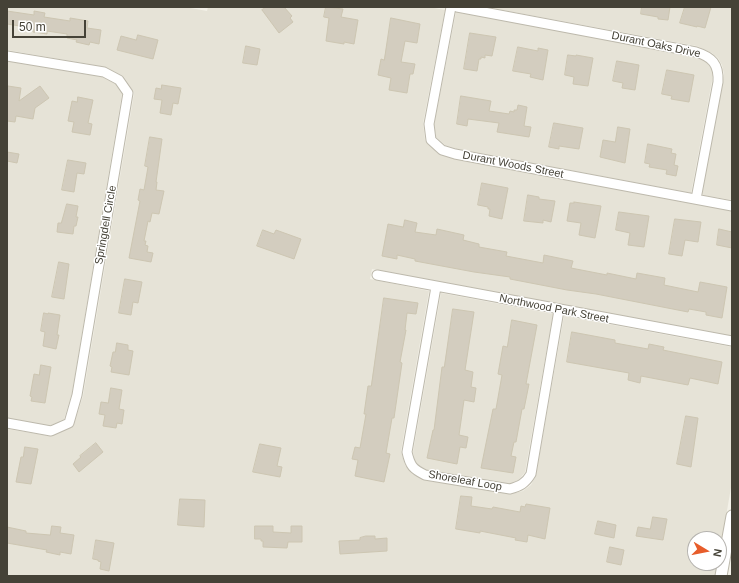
<!DOCTYPE html>
<html>
<head>
<meta charset="utf-8">
<style>
	body { margin:0 }
	#map { position:relative; width:739px; height:583px; overflow:hidden; background:#f3f1e8; font-family:Helvetica,sans-serif }
	canvas { display:block }
	.frame { position:absolute; inset:0; border:8px solid #454237; pointer-events:none }
	.north { position:absolute; left:687px; top:531px; width:40px; height:40px; box-sizing:border-box; background:#fff; border:1px solid #b5b3af; border-radius:50%; rotate:100deg; font-size:11px; font-weight:700; line-height:16px; text-align:center; color:#454237 }
	.north::after { content:''; display:block; margin:auto; width:14px; height:18px; background:#e75d2b; clip-path:polygon(50% 0,100% 100%,50% 72%,0 100%) }
	.scale { position:absolute; left:12px; top:20px; width:74px; height:18px; box-sizing:border-box; border:2px solid #454237; border-top:0; padding-left:5px; font-size:12px; line-height:14px; white-space:nowrap; color:#454237; -webkit-text-stroke:3px #fff; paint-order:stroke }
</style>
</head>
<body>
<div id="map">
<canvas width="739" height="583"></canvas>
<div class="frame"></div>
<div class="north">N</div>
<div class="scale">50 m</div>
</div>
<script>
const ctx = document.querySelector('canvas').getContext('2d');
ctx.lineJoin = 'round';
function fill(path, color) { ctx.fillStyle = color; ctx.fill(path, 'evenodd'); }
function trace(path, color, width, dash) { ctx.strokeStyle = color; ctx.lineWidth = width; ctx.lineCap = dash ? 'butt' : 'round'; ctx.setLineDash(dash || []); ctx.stroke(path); }
function drawText(font, color, halo, rows, align = 'center') {
  ctx.font = font + ' Helvetica,sans-serif'; ctx.lineWidth = 3; ctx.setLineDash([]); ctx.textBaseline = 'middle'; ctx.strokeStyle = halo; ctx.fillStyle = color; for (const [text, x, y, turn = 0] of rows) {
    ctx.save(); ctx.translate(x, y); ctx.rotate((+turn || 0) * Math.PI / 180); ctx.textAlign = isNaN(turn) ? turn : align; if (halo) ctx.strokeText(text, 0, 0); ctx.fillText(text, 0, 0); ctx.restore();
  }
}
const residential = new Path2D(`
	M7 7H185L207 11 208 7H429L445 10 423 123 425 140 427 143 440 154 454 159 732 211V336L372 269 370 279 429 291 401 451 405 465 413 474 424 480 509 494 523 491 531 485 536 475 564 316 732 347V482L719 556V539H695V563H718L716 576 7 575V429L50 436 72 427 74 424 83 396 134 94 133 91 124 77 105 67 7 50Z
	M486 7H732V200L702 195 724 74 722 65 718 58 712 53 697 46Z
	M456 12 694 56 706 61 711 68 713 73 712 81 691 193 457 149 445 145 436 137 434 125Z
	M7 61 102 77 115 84 122 94 72 393 64 419 50 426 7 418Z
	M441 293 553 314 525 472 518 481 509 484 427 470 419 466 414 460 413 452Z`);
const building = new Path2D(`
	M267 7H284L292 16 290 18 293 22 279 33 262 10Z
	M326 7 343 9 341 17 358 20 354 44 344 42V44L326 41 329 18 324 17Z
	M642 7H670L668 20 658 19V17L641 14Z
	M685 7H711L705 28 697 26V27L680 23Z
	M7 11 34 15V11L45 13 44 17 70 21V18L88 21 87 28 101 30 99 44 90 42 89 45 76 42 77 40 67 38V34L47 31V34L33 32V28L7 24Z
	M391 18 420 24 417 43 405 41 401 62 415 64 413 74H410L407 93 389 90 391 78 378 75 381 59 384 60Z
	M470 33 496 37 492 56 485 55V58L481 57V59H479L477 71 464 69Z
	M138 35 158 40 153 59 117 50 121 36 136 40Z
	M246 46 260 49 257 65 243 63Z
	M518 47 538 51V48L548 50 543 80 530 77 531 74 513 71Z
	M568 55 576 56V55L593 58 588 86 573 84 574 77 565 75Z
	M617 61 639 65 635 90 622 88 623 83 613 81Z
	M667 70 694 75 689 102 671 99 672 96 662 94Z
	M162 85 181 88 178 104 173 103 171 115 160 113 162 100 154 99 156 88 161 89Z
	M8 86 21 88 19 101 40 86 49 98 35 108 33 119 16 116 15 122 7 121V93Z
	M461 96 491 101 489 111 509 114 510 111 514 112V110H517L518 105 527 107 524 126 531 127 529 137 497 132 499 123 468 119 467 126 457 124Z
	M78 97 93 100 88 123 92 124 90 135 72 132 74 122 68 121 72 101 77 102Z
	M554 123 583 128 579 149 559 146V149L549 147Z
	M618 127 630 129 625 163 600 157 603 140 615 142Z
	M150 137 162 139 156 182H157L156 190 164 191 159 214 152 213 150 222 148 221 144 241H146L145 245 148 246 147 252 153 253 151 262 129 258 140 201 138 200 140 189 144 190 148 167 145 166Z
	M648 144 672 149 671 153 676 154 674 165 678 166 676 176 666 174 667 170 649 167 650 164 645 163Z
	M7 152 19 154 17 163 7 161Z
	M68 160 86 163 84 174 77 173 74 192 62 190Z
	M482 183 508 188 502 219 489 216 490 209H488V207L478 205Z
	M528 195 539 197V199L555 201 551 222 543 220V223L524 221Z
	M574 202 601 206 595 238 579 235 581 223 567 221 570 203H574Z
	M67 204 78 206 76 217H78L76 226H74L73 234 57 232 58 223H61Z
	M619 212 649 216 644 247 628 245 630 233 616 230Z
	M675 219 701 222 698 242 685 240 682 256 669 254Z
	M405 220 417 223 415 232 436 235 437 229 464 235 463 240 479 244V247L507 252 506 256 543 263 544 255 573 261 571 268 607 275V273L636 279 637 273 665 278 664 285 698 292 700 282 727 287 722 318 706 315V312L689 309 688 312 596 294 567 290 510 279V277L474 272 415 261V259L397 255V259L382 256 388 224 403 227Z
	M719 229 732 232V248L717 245Z
	M263 230 274 234 276 230 301 239 294 259 257 246Z
	M59 262 69 264 64 299 52 297Z
	M125 279 142 282 138 303 133 302 131 315 119 313Z
	M384 298 418 303 416 314 407 313 405 330H406L400 362 402 363 394 418H392L386 453 390 454 384 482 355 476 358 460 352 459 355 447 360 448 366 414H364L368 386H371Z
	M453 309 474 312 465 370 473 372 471 387 476 388 474 402 464 400 459 435 468 437 466 448 460 447 457 464 427 458 433 430H434L442 367H444Z
	M44 313 48 314V313L60 315 57 335H59L56 349 43 346 45 332 41 331Z
	M512 320 537 325 526 384H529L524 409H522L516 442H514L511 456 516 457 513 473 481 468 493 409H496L502 375 498 374 503 346 507 347Z
	M572 332 615 340V343L648 349 649 344 664 347 663 350 722 362 718 384 690 378 688 385 641 376 640 383 628 380 629 373 567 362Z
	M117 343 128 345V350L133 351 129 375 111 372 112 367 110 366 113 352H115Z
	M41 365 51 367 45 403 31 401 32 397 30 396 34 374 39 375Z
	M111 388 122 390 119 409 124 410 122 424 117 423 116 428 103 426 105 415 99 414 101 402 108 403Z
	M686 416 698 418 691 467 677 464Z
	M96 443 103 452 79 472 73 464 81 457 80 456Z
	M260 444 281 448 277 466 282 467 280 477 253 472Z
	M25 447 38 449 31 484 16 482 21 457H23Z
	M461 496 472 497 471 506 492 509 493 507 520 512 521 506 525 507 526 504 550 508 545 539 528 535 527 542 515 540 516 538 480 531V533L456 529Z
	M180 499 205 500 204 527 178 525Z
	M653 517 667 519 663 540 636 536 638 527 650 529Z
	M598 521 616 525 614 538 595 534Z
	M52 526 61 527 60 533 74 535 71 554 60 552V555L46 552 47 550 7 543V527L26 531V533L50 535Z
	M255 526H273V532L291 533V526H302V542H288L287 548 263 547V541H261V539H255Z
	M366 536H375V539L387 538V551L340 554 339 541 360 540V538Z
	M96 540 114 543 109 571 100 569 101 562 98 561V560L93 559Z
	M610 547 624 550 621 565 607 562Z`);
const minor = new Path2D(`
	M451 7 429 124 431 140 442 150 455 154 732 206
	M457 7 696 52C712 57 719 64 718 82L696 199
	M7 56 104 72 119 80 128 93 77 395 69 423 51 431 7 423
	M377 275 732 341
	M436 287 407 452C410 466 413 469 425 475L510 489C520 486 525 484 531 474L559 310`);
const tertiary = new Path2D(`
	M721 576 732 516`);
const streetNames = [
	["Durant Oaks Drive",656,45,12],
	["Durant Woods Street",513,165,11],
	["Springdell Circle",106,225,-80],
	["Northwood Park Street",554,309,11],
	["Shoreleaf Loop",465,481,10]
];
fill(residential, '#e6e3d7');
fill(building, '#d3cdbf');
trace(building, '#cdc6b2', 1);
trace(minor, '#bdb9ac', 11);
trace(tertiary, '#bdb9ac', 13);
trace(minor, '#fff', 9);
trace(tertiary, '#fff', 11);
drawText('11px', '#454237', '#fff', streetNames);
</script>
</body>
</html>
